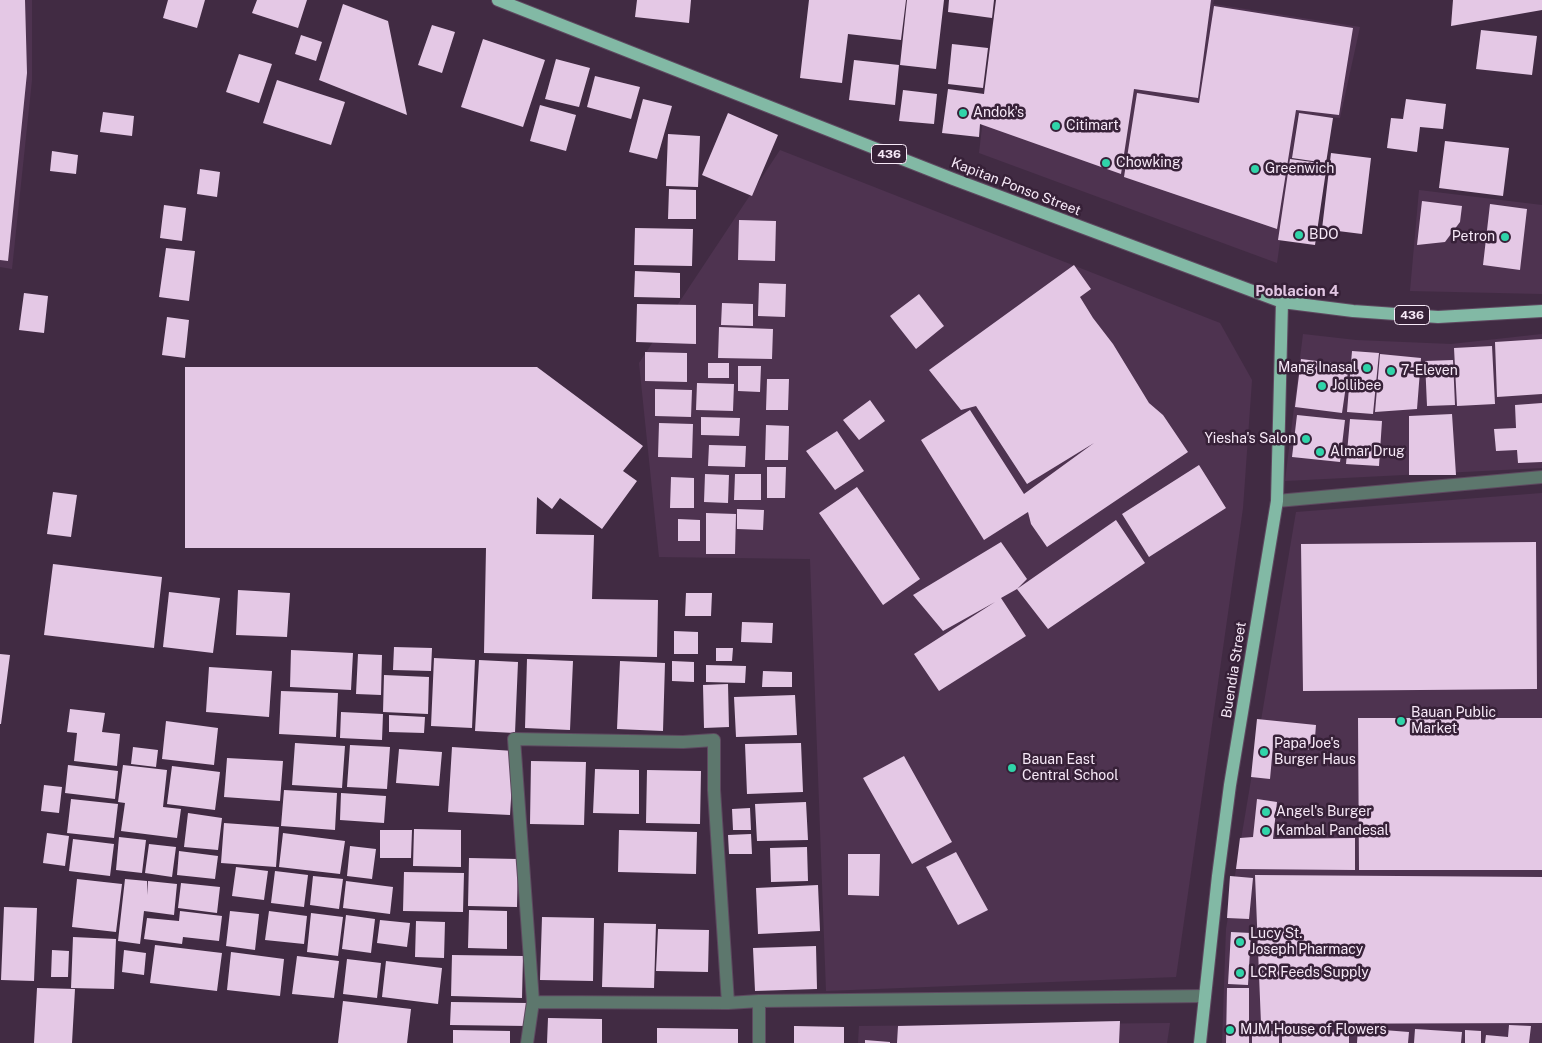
<!DOCTYPE html>
<html>
<head>
<meta charset="utf-8">
<style>
	body { margin:0 }
	canvas { display:block; background:#412b43 }
</style>
</head>
<body>
<canvas width="1542" height="1043"></canvas>
<script>
const ctx = document.querySelector('canvas').getContext('2d');
ctx.lineJoin = 'round';
function fill(path, color) { ctx.fillStyle = color; ctx.fill(path, 'evenodd'); }
function trace(path, color, width, dash) { ctx.strokeStyle = color; ctx.lineWidth = width; ctx.lineCap = dash ? 'butt' : 'round'; ctx.setLineDash(dash || []); ctx.stroke(path); }
function drawText(font, color, halo, rows, align = 'center') {
  ctx.font = font + ' "Public Sans",sans-serif'; ctx.lineWidth = 5; ctx.setLineDash([]); ctx.textBaseline = 'middle'; ctx.strokeStyle = halo; ctx.fillStyle = color; for (const [text, x, y, turn = 0] of rows) {
    ctx.save(); ctx.translate(x, y); ctx.rotate((+turn || 0) * Math.PI / 180); ctx.textAlign = isNaN(turn) ? turn : align; if (halo) ctx.strokeText(text, 0, 0); ctx.fillText(text, 0, 0); ctx.restore();
  }
}
const built = new Path2D(`
	M0 0H32V80L12 269 0 267Z
	M997 0H1214L1213 4 1360 27 1340 118 1298 114 1277 263 979 153Z
	M780 150 1220 323 1252 380 1243 508 1176 977 826 991 810 559 659 557 639 363Z
	M1419 190 1542 205V294L1410 291Z
	M1303 334 1356 340 1451 344 1542 334V468L1285 481Z
	M1542 493V1043H1222L1226 929 1296 512Z
	M1170 1023 1167 1043H858L859 1026Z`);
const building = new Path2D(`
	M0 0H25L27 73 8 261 0 260Z
	M168 0H205L197 28 163 18Z
	M257 0H307L298 28 252 13Z
	M637 0H691L689 23 635 17Z
	M809 0H906L901 40 848 34 842 83 800 78Z
	M907 0H944L936 69 900 65Z
	M949 0H994L992 18 948 12Z
	M996 0H1211L1198 98 1134 89 1121 174 980 124 979 137 942 133 948 89 984 94Z
	M1453 0H1542V10L1451 26Z
	M343 4 388 21 407 115 319 80Z
	M1214 6 1353 28 1339 115 1296 110 1277 229 1124 177 1137 93 1199 103Z
	M432 25 455 32 442 73 418 65Z
	M1481 30 1537 36 1532 75 1476 69Z
	M301 35 322 42 316 61 295 54Z
	M483 39 545 60 523 127 461 107Z
	M952 44 988 48 983 88 948 84Z
	M239 54 272 64 259 103 226 92Z
	M556 59 590 68 579 107 545 99Z
	M854 60 899 65 895 105 849 100Z
	M595 76 640 87 631 119 587 107Z
	M277 80 345 102 331 145 263 123Z
	M903 90 937 94 934 124 899 121Z
	M643 99 672 106 657 159 629 152Z
	M1406 99 1446 104 1443 129 1420 127 1417 152 1387 148 1391 118 1403 119Z
	M540 105 576 115 566 151 530 141Z
	M103 112 134 116 132 136 100 132Z
	M728 113 778 135 752 196 702 175Z
	M1299 113 1333 118 1326 163 1292 158Z
	M668 134 700 136 698 187 666 186Z
	M1445 141 1509 148 1503 196 1439 188Z
	M52 151 78 155 76 174 50 171Z
	M1331 153 1371 158 1362 234 1322 229Z
	M1290 159 1327 164 1315 245 1278 240Z
	M200 169 220 172 217 197 197 194Z
	M669 189 696 190V219H668Z
	M1422 201 1462 206 1460 222 1445 242 1417 245Z
	M1490 204 1527 209 1520 270 1483 265Z
	M164 205 186 208 182 241 160 238Z
	M739 220 776 221 775 261 738 260Z
	M635 228 693 229 692 266 634 265Z
	M166 248 195 251 189 301 159 297Z
	M1074 265 1091 289 1080 297 1093 318 1113 344 1149 403 1163 415 1188 452 1047 547 1031 524 1028 512 984 540 921 440 970 410 1024 494 1094 443 1027 484 976 406 961 410 929 370Z
	M635 271 680 273V298L634 297Z
	M759 283 786 284 785 317 758 316Z
	M24 293 48 296 44 333 19 330Z
	M919 294 944 326 916 349 890 316Z
	M722 303 753 304V326L721 325Z
	M637 304 696 305V344L636 342Z
	M167 317 189 320 185 358 162 355Z
	M719 327 773 329 772 359 718 358Z
	M1542 339V394L1497 397 1495 342Z
	M1492 346 1495 404 1457 406 1454 348Z
	M1352 351 1379 353 1373 414 1347 412Z
	M645 352 687 353V382L645 381Z
	M1380 354 1421 358 1417 409 1375 412Z
	M1301 359 1349 365 1342 413 1295 407Z
	M1453 360 1455 405 1427 406 1425 361Z
	M708 363H729V378H708Z
	M738 366H761L760 392 738 391Z
	M185 367H537L643 446 623 471 637 481 602 529 560 498 552 509 537 497 536 534 594 535 592 599 658 600 657 657 484 653 486 548H185Z
	M767 379H789L788 410H766Z
	M697 383 734 384 733 411 696 410Z
	M655 389 692 390 691 417 655 416Z
	M870 400 885 421 859 440 843 420Z
	M1542 403V462L1518 463 1517 450 1496 451 1494 429 1516 428 1515 405Z
	M1452 414 1456 475H1409V416Z
	M1297 415 1345 420 1340 462 1292 457Z
	M701 417 740 418 739 436 701 435Z
	M1350 419 1382 421 1379 466 1346 464Z
	M659 423 693 424 692 458 658 457Z
	M766 425 789 426 788 460H765Z
	M837 431 864 471 835 490 806 451Z
	M709 445 746 446 745 467 708 466Z
	M1199 465 1226 508 1149 557 1122 514Z
	M767 467H786L785 498H767Z
	M705 474 729 475 728 503 704 502Z
	M735 474H761V500H734Z
	M671 477 694 478V508H670Z
	M857 487 920 579 883 605 819 513Z
	M53 492 77 495 71 537 47 534Z
	M737 509 764 510 763 530 737 529Z
	M706 513 736 514 735 554H706Z
	M678 519 700 520V541H678Z
	M1116 520 1145 563 1048 629 1017 589Z
	M1001 542 1027 579 1017 589 1001 598 1026 636 939 691 914 654 995 602 943 631 913 595Z
	M1536 542 1537 689 1303 691 1301 544Z
	M53 564 162 577 154 648 44 635Z
	M238 590 290 593 287 637 236 635Z
	M169 592 220 598 213 653 163 647Z
	M686 593H712L711 616H685Z
	M742 622 773 623 772 643 741 642Z
	M674 631 698 632V654H674Z
	M394 647 432 648 431 671 393 670Z
	M716 648H733L732 661H716Z
	M291 650 353 653 351 690 290 687Z
	M0 654 10 655 1 724H0Z
	M358 654 382 655 381 695 356 694Z
	M434 658 475 660 472 728 431 726Z
	M527 659 573 661 570 730 525 728Z
	M479 660 518 662 515 733 475 731Z
	M620 661 665 663 663 731 617 729Z
	M672 661 694 662V682L672 681Z
	M706 665 746 666 745 683 706 682Z
	M209 667 272 671 269 717 206 712Z
	M763 671 792 672V687H762Z
	M384 675 429 677 428 714 383 712Z
	M728 684 729 727 704 728 703 685Z
	M281 691 338 693 336 737 279 734Z
	M795 695 797 735 736 737 734 697Z
	M70 709 105 713 102 732 120 734 117 766 74 761 77 733 67 732Z
	M341 712 383 714 382 740 340 738Z
	M389 715 425 717 424 733 389 732Z
	M1358 718H1542V870H1359Z
	M1257 719 1316 725 1314 750 1273 746 1270 779 1251 777Z
	M166 721 218 728 214 765 162 759Z
	M295 743 345 746 342 788 292 785Z
	M801 743 803 792 747 794 745 744Z
	M350 745 390 747 387 789 347 787Z
	M133 747 158 750 156 767 131 764Z
	M452 747 514 751 510 815 448 812Z
	M399 749 442 752 439 786 396 783Z
	M904 756 952 842 912 864 863 778Z
	M227 758 283 761 280 801 224 797Z
	M531 761 586 762 584 825 530 824Z
	M68 765 118 771 115 799 65 793Z
	M123 765 167 770 163 807 181 809 177 838 121 831 125 803 118 802Z
	M172 766 220 772 215 810 167 804Z
	M595 769 639 770V814L593 813Z
	M647 770 701 771 700 824 646 823Z
	M44 785 62 787 59 813 41 811Z
	M284 790 337 793 335 830 281 826Z
	M341 793 386 796 384 823 340 820Z
	M71 799 118 804 114 838 67 833Z
	M1257 799 1277 802 1273 839 1355 838V870L1236 869 1240 838 1253 837Z
	M806 802 808 840 757 841 755 804Z
	M750 808 751 830H733L732 809Z
	M188 813 222 818 218 850 184 847Z
	M224 823 279 827 276 867 221 863Z
	M414 829 461 830V867L413 866Z
	M380 830H412L411 858H380Z
	M619 830 697 832 696 874 618 872Z
	M47 833 69 836 65 866 43 863Z
	M283 833 345 841 340 874 279 867Z
	M751 834 752 854H729L728 835Z
	M119 837 146 840 142 873 116 870Z
	M73 839 114 844 110 876 69 871Z
	M149 844 176 847 172 877 145 873Z
	M350 846 376 849 372 879 347 876Z
	M807 847 808 881 771 882 770 848Z
	M179 851 218 856 215 879 177 875Z
	M956 852 988 910 958 925 926 867Z
	M848 854H880L879 896 848 895Z
	M469 858 518 859 517 907 468 906Z
	M236 867 268 871 264 900 232 896Z
	M275 871 308 875 304 907 271 903Z
	M404 872 464 873 463 912 403 911Z
	M1255 875 1542 877V1023L1261 1024Z
	M313 876 343 879 339 909 310 905Z
	M1230 876 1253 878 1249 919 1227 918Z
	M77 879 122 884 116 932 72 927Z
	M125 879 147 881V895L148 881 177 884 174 915 144 911 140 944 118 941Z
	M346 881 393 887 390 914 343 908Z
	M181 883 220 887 217 913 178 908Z
	M818 885 820 931 758 934 756 888Z
	M4 907 37 908 34 981 1 980Z
	M469 910 507 911V949L468 948Z
	M180 911 222 916 219 941 183 937 182 944 144 939 147 918 179 921Z
	M230 911 259 914 255 950 226 946Z
	M269 911 307 916 304 944 265 940Z
	M311 913 343 917 338 956 307 952Z
	M346 915 375 919 371 953 342 949Z
	M542 917 594 918 593 981 540 980Z
	M380 920 410 923 407 947 377 943Z
	M416 921 445 922 444 958 415 957Z
	M604 923 656 924 654 988 602 987Z
	M658 929 709 930 708 972 656 971Z
	M1231 932 1251 933 1248 985 1228 984Z
	M73 937 116 939 114 989 71 988Z
	M155 945 222 953 217 991 150 983Z
	M816 946 817 989 755 991 753 948Z
	M52 950 69 951 68 977H51Z
	M124 950 146 953 144 975 122 972Z
	M231 952 284 959 280 996 227 990Z
	M452 955 523 956 522 998 451 996Z
	M297 956 339 961 334 998 292 994Z
	M347 959 381 963 377 998 343 994Z
	M386 961 442 968 438 1004 382 997Z
	M37 988 75 989 72 1043H34Z
	M1227 988H1249V1043H1226Z
	M343 1001 411 1009 407 1043H338Z
	M451 1002 528 1003V1026L450 1025Z
	M548 1018 602 1019V1043H547Z
	M1120 1021 1119 1043H897L898 1026Z
	M1509 1025 1531 1026 1529 1043H1485L1486 1035 1508 1037Z
	M794 1026 844 1027V1043H794Z
	M657 1028 738 1029V1043H657Z
	M1358 1028 1409 1032 1408 1043H1357Z
	M1415 1029 1462 1032 1461 1043H1414Z
	M453 1030 510 1031V1043H453Z
	M1252 1030 1279 1031V1043H1252Z
	M1465 1030 1481 1031V1043H1465Z
	M1282 1031 1349 1033V1043H1282Z
	M865 1040 890 1042V1043H865Z`);
const minor = new Path2D(`
	M1277 501 1542 477
	M759 1001 1205 996
	M533 1002 728 1003 759 1001V1043
	M527 1043 533 1002 514 739 683 742 714 740V790L728 1003`);
const major = new Path2D(`
	M498 0 953 179 1282 302 1353 311 1438 317 1542 311
	M1200 1043 1218 876 1230 785 1277 501 1282 302`);
const markers = [
	[963,113,5,"#30d4a9"],
	[1056,126,5,"#30d4a9"],
	[1106,163,5,"#30d4a9"],
	[1255,169,5,"#30d4a9"],
	[1299,235,5,"#30d4a9"],
	[1505,237,5,"#30d4a9"],
	[1367,368,5,"#30d4a9"],
	[1391,371,5,"#30d4a9"],
	[1322,386,5,"#30d4a9"],
	[1306,439,5,"#30d4a9"],
	[1320,452,5,"#30d4a9"],
	[1401,721,5,"#30d4a9"],
	[1264,752,5,"#30d4a9"],
	[1012,768,5,"#30d4a9"],
	[1266,812,5,"#30d4a9"],
	[1266,831,5,"#30d4a9"],
	[1240,942,5,"#30d4a9"],
	[1240,973,5,"#30d4a9"],
	[1230,1030,5,"#30d4a9"]
];
const shields = [
	[889,154,35],
	[1412,315,35]
];
const shieldNames = [
	["436",889,154],
	["436",1412,315]
];
const poiNames = [
	["Andok's",973,113],
	["Citimart",1066,126],
	["Chowking",1116,163],
	["Greenwich",1265,169],
	["BDO",1309,235],
	["Petron",1495,237,"right"],
	["Mang Inasal",1357,368,"right"],
	["7-Eleven",1401,371],
	["Jollibee",1332,386],
	["Yiesha's Salon",1296,439,"right"],
	["Almar Drug",1330,452],
	["Bauan Public",1411,713],
	["Market",1411,729],
	["Papa Joe's",1274,744],
	["Burger Haus",1274,760],
	["Bauan East",1022,760],
	["Central School",1022,776],
	["Angel's Burger",1276,812],
	["Kambal Pandesal",1276,831],
	["Lucy St.",1250,934],
	["Joseph Pharmacy",1250,950],
	["LCR Feeds Supply",1250,973],
	["MJM House of Flowers",1240,1030]
];
const streetNames = [
	["Kapitan Ponso Street",1016,187,21],
	["Buendia Street",1234,670,-81]
];
const neighbourhoodNames = [
	["Poblacion 4",1297,291]
];
fill(built, '#4e3350');
fill(building, '#e4c8e5');
trace(minor, '#5e4960', 14);
trace(major, '#5e4960', 14);
trace(minor, '#5d776d', 12);
trace(major, '#82b9a5', 12);
for (const [x, y, r, color] of markers) { const dot = new Path2D(); dot.arc(x, y, r, 0, 2 * Math.PI); ctx.fillStyle = color; ctx.fill(dot); trace(dot, '#372138', 2); }
for (const [x, y, w] of shields) { const box = new Path2D(); box.roundRect(x - w / 2, y - 9.5, w, 19, 4); ctx.fillStyle = '#372138'; ctx.fill(box); trace(box, '#f7e9f8', 1); }
drawText('bold 12px', '#f7e9f8', null, shieldNames);
drawText('14px', '#f7e9f8', '#372138', poiNames, 'left');
drawText('14px', '#f7e9f8', '#372138', streetNames);
drawText('bold 15px', '#e2c6e3', '#372138', neighbourhoodNames);
</script>
</body>
</html>
